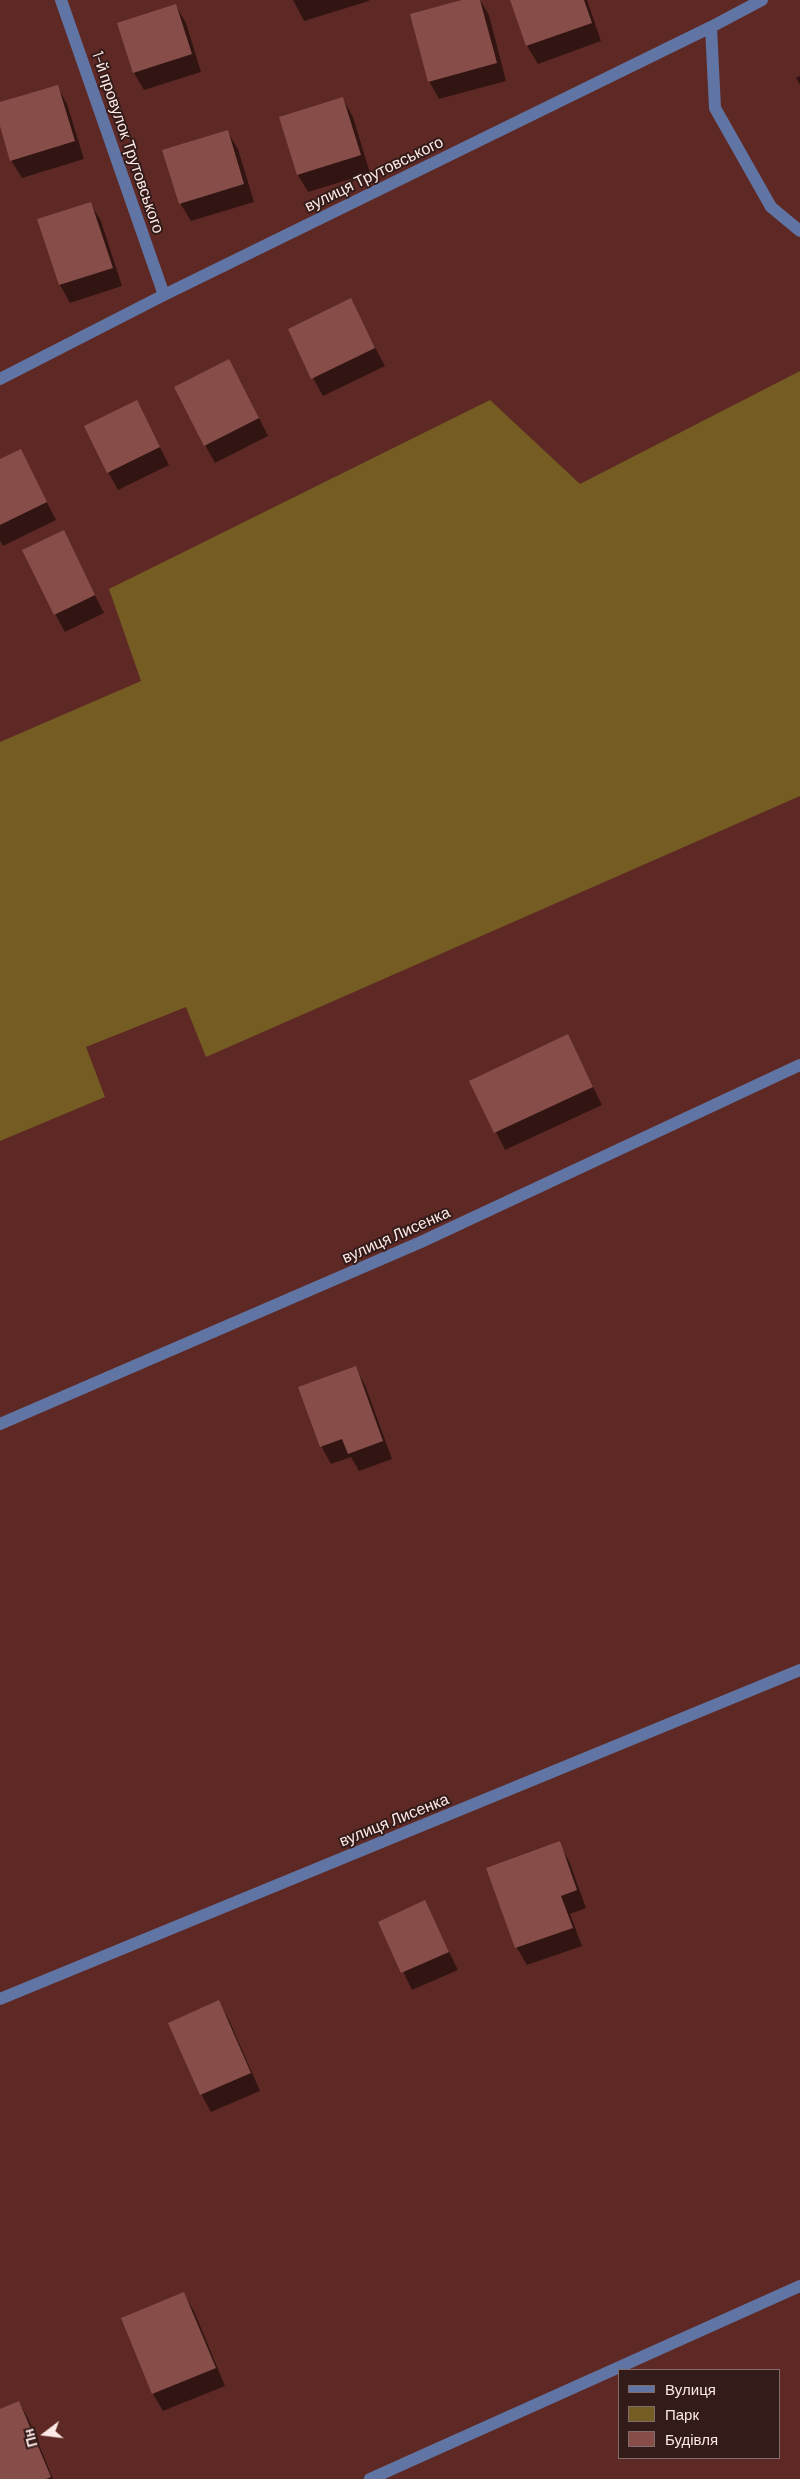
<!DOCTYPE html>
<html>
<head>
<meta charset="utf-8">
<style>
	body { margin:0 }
	#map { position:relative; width:800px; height:2479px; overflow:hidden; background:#5e2925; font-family:Barlow,sans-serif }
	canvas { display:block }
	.legend { position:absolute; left:618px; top:2369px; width:162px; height:90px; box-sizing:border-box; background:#331b19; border:1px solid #836d6b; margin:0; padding:6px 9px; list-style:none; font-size:15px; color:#fce8e5 }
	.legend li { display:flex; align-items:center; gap:10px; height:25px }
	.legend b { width:25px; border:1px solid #836d6b }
	.north { position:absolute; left:20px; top:2409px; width:50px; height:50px; -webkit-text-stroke:4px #331b19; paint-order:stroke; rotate:255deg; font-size:14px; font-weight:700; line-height:20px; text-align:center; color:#fce8e5 }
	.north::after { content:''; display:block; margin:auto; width:18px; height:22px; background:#fce8e5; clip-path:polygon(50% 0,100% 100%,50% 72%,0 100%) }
</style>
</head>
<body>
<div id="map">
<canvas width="800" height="2479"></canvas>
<ul class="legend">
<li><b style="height:6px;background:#6175a4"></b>Вулиця</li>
<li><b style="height:14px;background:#745c22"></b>Парк</li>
<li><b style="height:14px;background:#874e49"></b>Будівля</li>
</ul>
<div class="north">Пн</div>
</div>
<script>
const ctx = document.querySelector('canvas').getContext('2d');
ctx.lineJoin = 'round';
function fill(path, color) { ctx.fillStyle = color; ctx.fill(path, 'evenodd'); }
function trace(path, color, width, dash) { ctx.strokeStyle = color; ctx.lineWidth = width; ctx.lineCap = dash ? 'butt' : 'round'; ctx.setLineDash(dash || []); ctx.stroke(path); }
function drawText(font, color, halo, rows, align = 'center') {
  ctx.font = font + ' Barlow,sans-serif'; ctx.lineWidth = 4; ctx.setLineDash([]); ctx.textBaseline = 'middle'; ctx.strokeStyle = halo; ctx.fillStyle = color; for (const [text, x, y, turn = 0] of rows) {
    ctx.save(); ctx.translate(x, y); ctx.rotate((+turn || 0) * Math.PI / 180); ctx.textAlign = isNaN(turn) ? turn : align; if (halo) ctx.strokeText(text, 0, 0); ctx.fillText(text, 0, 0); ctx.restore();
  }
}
const green = new Path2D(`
	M800 371V796L206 1057 186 1007 86 1047 105 1097 0 1141V742L141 681 109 589 490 400 580 484Z`);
const shadow = new Path2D(`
	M293 0H369V1L304 21Z
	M467 0H480L489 15 506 81 439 99 429 81Z
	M511 0H587L601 41 538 64 527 46Z
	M176 6 186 23 201 72 144 90 134 73Z
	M800 76V85L796 78Z
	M57 86 67 104 84 159 22 178 11 160 0 122V103Z
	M343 99 353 117 370 173 308 192 298 175Z
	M227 131 238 149 254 202 191 221 180 203Z
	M90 203 101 221 122 286 70 303 60 285 39 220Z
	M350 300 385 366 323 396 313 378Z
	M239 378 268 436 215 463 205 445Z
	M137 402 169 465 118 490 108 472Z
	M20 451 56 520 3 546 0 541V461Z
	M63 532 104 613 65 632 55 614Z
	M568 1036 602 1105 505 1150 471 1081Z
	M355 1367 365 1385 392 1459 359 1471 351 1457 331 1464 321 1446Z
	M559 1843 569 1861 586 1908 570 1914 582 1946 527 1965 517 1948 488 1869Z
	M425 1902 458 1970 412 1990 379 1922Z
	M219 2002 229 2020 260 2091 211 2112 201 2094Z
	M184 2294 194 2311 225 2386 163 2411 153 2394Z
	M19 2402 29 2420 53 2479H0V2410Z`);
const building = new Path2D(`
	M462 0H480L497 63 428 82 410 14Z
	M510 0H584L592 23 526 46Z
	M176 4 192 54 133 73 117 23Z
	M58 85 75 141 10 161 0 126V102Z
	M343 97 361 155 297 175 279 117Z
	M228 130 244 184 179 204 162 150Z
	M91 202 113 268 59 285 37 219Z
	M351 298 375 348 311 379 288 329Z
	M229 359 259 418 204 446 174 387Z
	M137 400 160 447 107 473 84 426Z
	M21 449 47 502 0 525V459Z
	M64 530 95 595 54 615 22 550Z
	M568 1034 593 1087 494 1133 469 1081Z
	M356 1366 383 1441 348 1454 342 1439 320 1447 298 1387Z
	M560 1841 577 1890 561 1896 573 1928 515 1948 486 1868Z
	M425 1900 449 1952 401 1973 378 1922Z
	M219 2000 251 2073 200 2095 168 2023Z
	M184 2292 216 2368 152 2394 121 2318Z
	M19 2401 51 2477 46 2479H0V2409Z`);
const minor = new Path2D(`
	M61 0 164 295
	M711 27 715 108 771 207 800 231
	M0 379 164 295 711 27 762 0
	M0 1424 421 1242 800 1065
	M0 1999 800 1670
	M370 2479 800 2286`);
const streetNames = [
	["1-й провулок Трутовського",128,142,71],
	["вулиця Трутовського",374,174,-26],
	["вулиця Лисенка",396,1235,-24],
	["вулиця Лисенка",394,1820,-22]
];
fill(green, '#745c22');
fill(shadow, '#0007');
fill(building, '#874e49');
trace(minor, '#6175a4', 12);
drawText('16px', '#fce8e5', '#331b19', streetNames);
</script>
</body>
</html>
